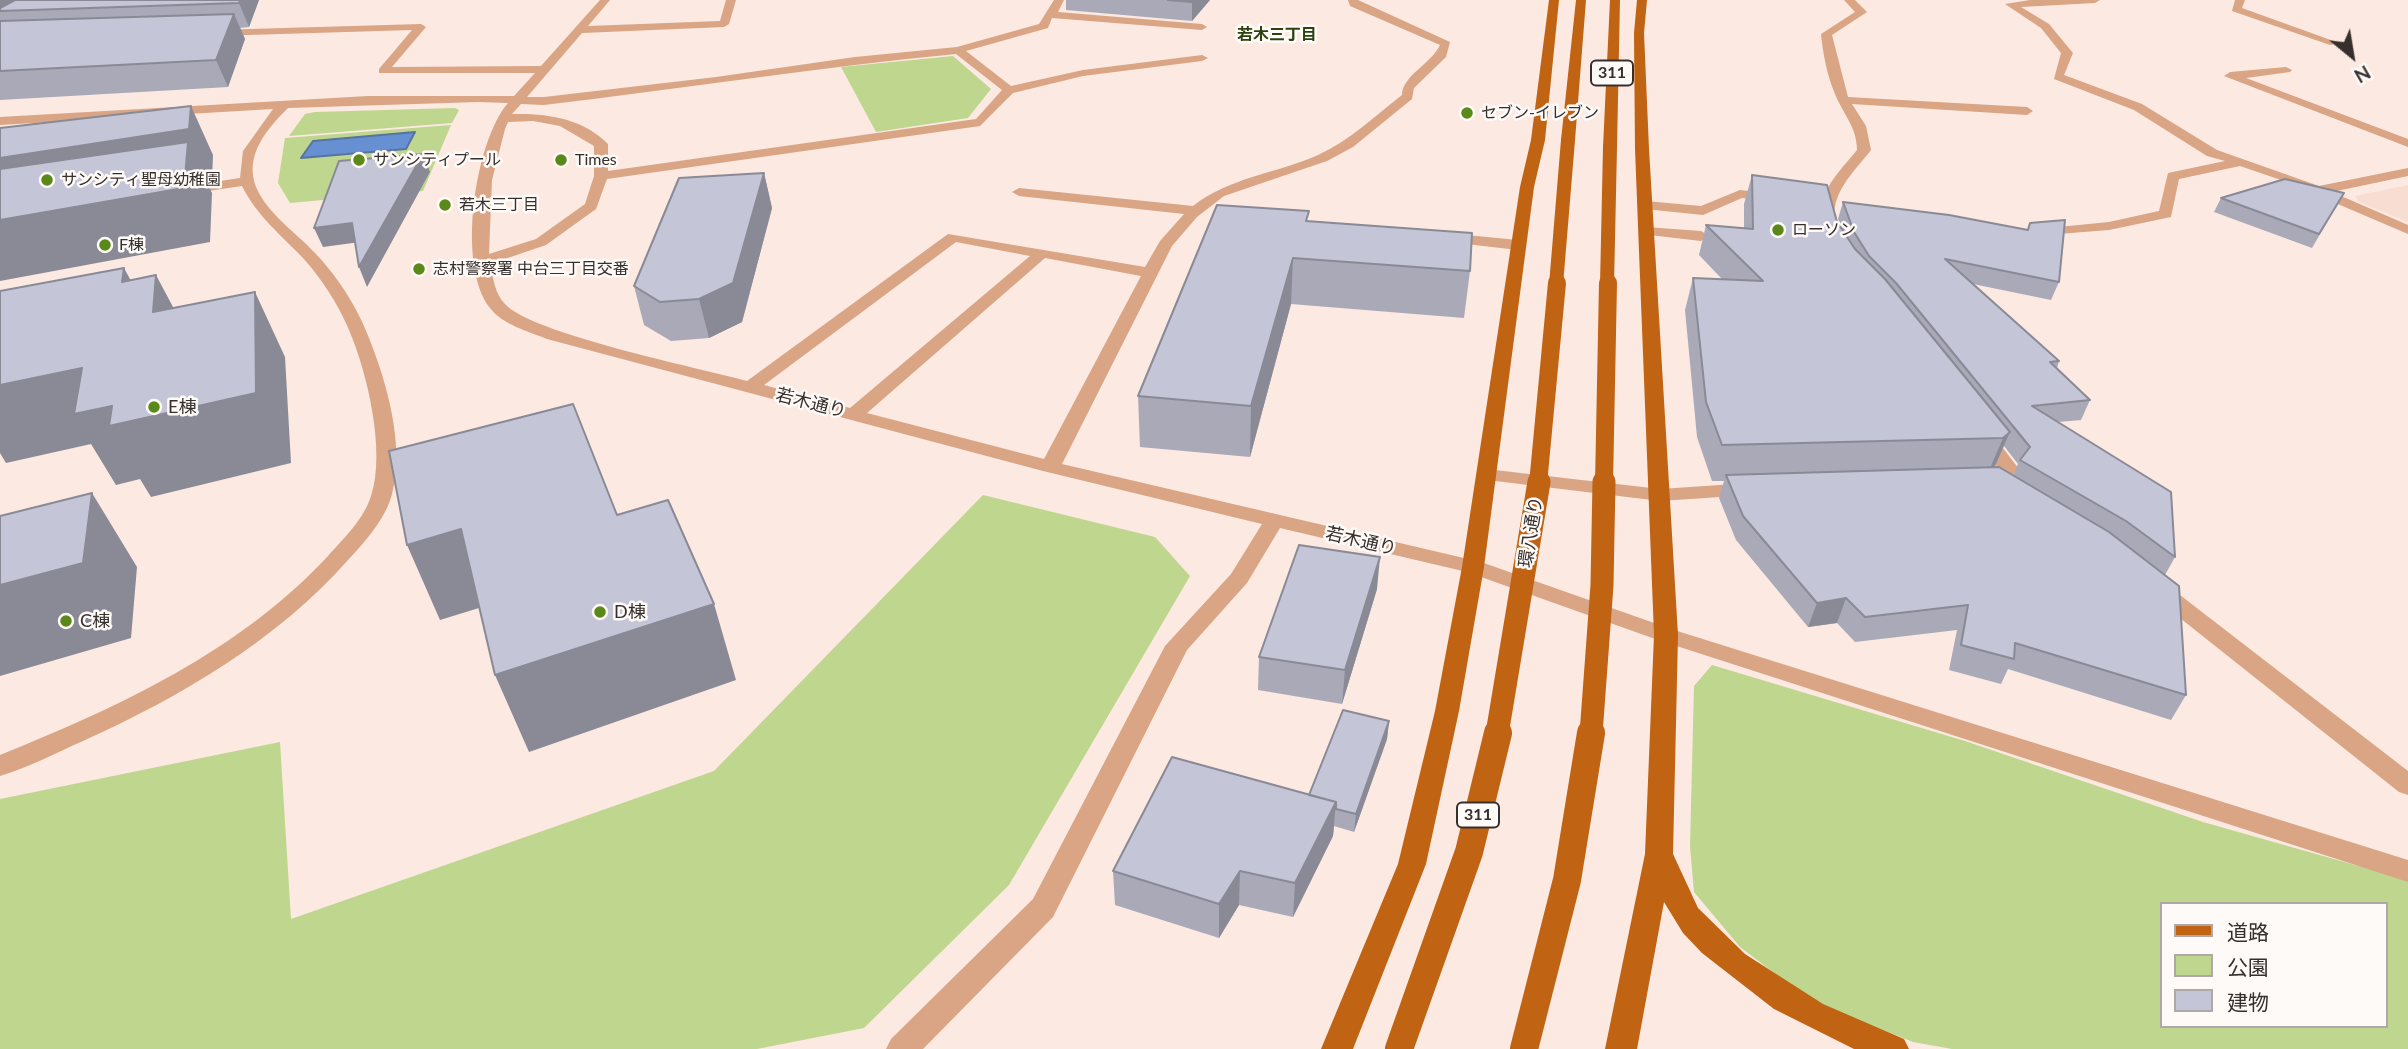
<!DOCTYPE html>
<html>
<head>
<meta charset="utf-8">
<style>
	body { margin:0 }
	#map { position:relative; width:2408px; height:1049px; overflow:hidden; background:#fce9e1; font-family:Lato,"Noto Sans JP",sans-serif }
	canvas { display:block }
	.legend { position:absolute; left:2160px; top:902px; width:228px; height:126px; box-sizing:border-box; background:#fefaf8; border:2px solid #aea9a6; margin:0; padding:9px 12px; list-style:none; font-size:21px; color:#362f2c }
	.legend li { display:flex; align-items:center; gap:14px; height:35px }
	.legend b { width:35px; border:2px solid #aea9a6 }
	.north { position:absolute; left:2317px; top:21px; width:70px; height:70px; -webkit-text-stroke:5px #fefaf8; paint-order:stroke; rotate:150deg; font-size:19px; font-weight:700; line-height:28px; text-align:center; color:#362f2c }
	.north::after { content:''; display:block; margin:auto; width:24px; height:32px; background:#362f2c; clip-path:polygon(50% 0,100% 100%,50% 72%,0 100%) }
</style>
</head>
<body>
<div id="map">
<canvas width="2408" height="1049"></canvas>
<ul class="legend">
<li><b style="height:9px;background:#c06313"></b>道路</li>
<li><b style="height:19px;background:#bfd68f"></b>公園</li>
<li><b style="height:19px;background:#c4c5d6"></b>建物</li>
</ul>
<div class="north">N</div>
</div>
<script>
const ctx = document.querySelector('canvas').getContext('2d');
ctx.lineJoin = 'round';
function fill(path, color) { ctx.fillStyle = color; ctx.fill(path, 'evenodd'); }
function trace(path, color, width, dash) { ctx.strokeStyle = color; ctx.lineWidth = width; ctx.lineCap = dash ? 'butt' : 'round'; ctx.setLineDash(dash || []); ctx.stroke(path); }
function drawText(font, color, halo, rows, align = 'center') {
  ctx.font = font + ' Lato,"Noto Sans JP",sans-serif'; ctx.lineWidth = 5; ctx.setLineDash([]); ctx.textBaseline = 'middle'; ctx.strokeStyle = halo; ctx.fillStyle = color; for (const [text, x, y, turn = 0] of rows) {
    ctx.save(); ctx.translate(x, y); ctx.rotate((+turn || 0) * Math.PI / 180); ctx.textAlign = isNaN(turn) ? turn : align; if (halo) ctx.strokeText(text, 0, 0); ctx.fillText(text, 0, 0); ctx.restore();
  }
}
const built = new Path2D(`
	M2408 185V222L2359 202 2355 196Z`);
const green = new Path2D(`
	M953 56 991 89 968 118 876 132 841 67Z
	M455 108 459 110 452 123 289 136 305 114 315 112Z
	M451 125 423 191 290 203 278 183 285 138Z
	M983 495 1155 537 1190 576 1009 885 864 1028 757 1049H0V799L280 742 291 919 714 771Z
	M1712 665 1965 741 2203 822 2408 880V1049H1952L1913 1042 1811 1001 1740 947 1694 892 1690 847 1694 686ZM2161 904H2385V1026H2161Z`);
const water = new Path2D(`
	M415 132 406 149 301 158 313 141Z`);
const minor = new Path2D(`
	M600 0H610L588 26 720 21 726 0H736L729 24 724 27 582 33 527 97H544L716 77 855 57 957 47 1039 24 1054 0H1064L1058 12 1202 24 1207 27 1202 30 1052 18 1048 28 966 51 1011 86 1083 70 1202 55 1208 58 1202 61 1083 76 1013 93 980 126 607 179 596 209 546 245 490 264C493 278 495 294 505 304 532 334 700 368 747 381L948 234 1145 267 1160 241 1184 214 1019 196 1012 192 1019 188 1193 206C1230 177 1275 174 1318 155 1349 141 1375 116 1402 95 1402 76 1432 63 1440 45L1350 6 1348 0H1358L1450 42 1446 57 1414 88 1412 99 1353 147 1327 161 1224 196 1197 217 1172 246 1062 464 1481 562 1674 630 2408 860V882L1658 640 1467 572 1280 528 1247 583 1187 650 1053 917 923 1049H886L891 1039 1033 899 1165 646 1231 574 1262 524 1043 471 547 339C528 331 503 325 490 308 456 265 475 141 508 103L478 102 288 108C267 129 244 155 256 187 267 213 293 230 312 250 336 274 357 306 369 338 387 383 405 446 392 494 386 518 365 542 348 560 276 641 182 696 83 741 56 753 29 767 0 776V755C119 707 240 651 328 556 344 538 364 519 371 496 386 451 367 372 349 330 338 304 322 279 303 258 281 235 257 216 242 186L181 195 174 191 181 187 240 178 243 151 273 109 0 125V117L368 96H514L535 73H379V69L412 30 215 36 210 33 215 30 421 24 426 27 392 67 541 66ZM956 54 1002 90 976 119 608 171V144C583 118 546 113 512 114L521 104 544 105C681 89 818 67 956 54ZM533 121 560 126 594 146V176L585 204 536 239 489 254 492 180 505 129 508 122ZM956 242 1030 256 850 408 764 385ZM1045 258 1141 276 1044 459 867 413Z
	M1844 0H1855L1867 12 1832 35 1848 97 2027 107 2033 111 2027 115 1852 104 1866 126 1871 150C1854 172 1828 195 1836 224L1829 228 1822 224C1814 195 1840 171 1857 150 1857 127 1843 114 1835 94 1827 75 1823 54 1821 34L1855 12Z
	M2030 0H2100L2095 3 2021 7 2049 24 2073 53 2064 75 2142 104 2217 150 2319 186 2408 168V176L2332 192 2408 225V234L2284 181 2240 166 2179 179 2171 217 2109 230 2033 236 2031 233 2038 229 2109 222 2159 211 2168 173 2225 161 2207 156 2134 110 2054 79 2061 53 2041 28 2005 4Z
	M2235 0H2245L2242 8 2339 43 2330 45 2232 11Z
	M2286 67 2292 70 2290 72 2246 78 2408 139V147L2224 76 2230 72Z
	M1740 190 1773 194 1780 198 1773 202 1742 198 1703 215 1645 209 1638 205 1645 201 1701 206Z
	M1646 227 1701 231 1709 236 1701 241 1641 234V228Z
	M1445 233 1518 240 1526 245 1518 250 1440 241 1437 238Z
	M1983 429 1990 431 2019 469 2001 486H1987L1984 482 1998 468 1973 435Z
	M1486 469 1660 489 1750 483 1760 489 1750 495 1660 501 1479 479 1476 475Z
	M2159 583 2167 585 2408 771V795L2399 792 2151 595 2148 590 2151 585Z`);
const major = new Path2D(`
	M1549 0H1559L1545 140 1534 187 1484 567 1459 711 1426 864 1353 1049H1321L1398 864 1435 711 1462 567 1520 187 1531 140Z
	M1576 0H1586L1575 140 1568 144 1561 140Z
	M1610 0H1620L1617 147 1610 151 1603 147Z
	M1637 0H1647L1644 33 1649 149 1678 635 1673 854 1698 908 1745 954 1823 1004 1904 1039 1909 1049H1854L1774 1009 1702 953 1683 933 1664 902 1637 1049H1605L1645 854 1654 635 1635 149 1634 33Z`);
const majorBridgeFar3 = new Path2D(`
	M1556 285 1568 140
	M1607 285 1610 147`);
const majorBridgeFar2 = new Path2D(`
	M1538 484 1557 283
	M1604 484 1608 283`);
const majorBridgeFar1 = new Path2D(`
	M1497 734 1539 482
	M1591 734 1602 585 1604 482`);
const majorBridge = new Path2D(`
	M1399 1049 1469 852 1498 733
	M1524 1049 1567 880 1591 733`);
const wall = new Path2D(`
	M0 0H259L249 27 240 28 245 39 228 87 0 100Z
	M1066 0H1210L1192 21 1066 10Z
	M764 173 772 208 742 322 709 338 671 341 644 325 634 286Z
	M1752 175 1837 222 1841 227 1838 219 1843 202 2059 282 2051 300 1973 284 2059 361 2057 368 2090 400 2081 420 2058 422 2175 557 2165 575 2186 695 2171 720 2008 669 2001 684 1949 670 1957 630 1855 642 1837 623 1808 627 1736 540 1719 498 1724 481H1712L1697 437 1685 310 1693 278 1722 279 1699 255 1706 225 1744 228V204ZM2004 446 2018 464 2013 476 1995 467Z
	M2344 193 2312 248 2214 212 2221 198Z
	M1309 221 1470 271 1464 318 1291 304 1250 457 1140 447 1138 396Z
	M1377 589 1342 704 1258 690 1259 657Z
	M1389 721 1387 739 1354 832 1334 826 1333 836 1293 917 1239 905 1219 938 1115 905 1113 871 1309 795Z`);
const shadedWall = new Path2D(`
	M0 0H24L0 11Z
	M240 0H259L249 27 239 3Z
	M1194 0H1210L1192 21V2Z
	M234 14 245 39 228 87 216 60Z
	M191 106 213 155 212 180 206 181 212 193 210 242 0 281V158Z
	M423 154 430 172 367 287 359 267Z
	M764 173 772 208 742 322 709 338 699 299Z
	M352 223 360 242 323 247 314 228Z
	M1293 258 1291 304 1250 457 1251 406Z
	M124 268 158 331 122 282Z
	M156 275 190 339 153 312Z
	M255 292 285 357 291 463 151 497 140 479 116 485 91 444 6 463 0 453V385Z
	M2010 432 1994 468 1988 473 2003 438Z
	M92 493 137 567 131 638 0 676V585Z
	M461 529 492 604 440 620 407 545Z
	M1380 557 1377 589 1342 704 1345 670Z
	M1846 598 1837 623 1808 627 1817 603Z
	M714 604 736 680 529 752 495 675Z
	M1389 721 1387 739 1354 832 1356 814Z
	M1336 802 1333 836 1293 917 1295 883Z
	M1240 871 1239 905 1219 938V904Z`);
const building = new Path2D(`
	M15 0H240L239 3 0 11V8Z
	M1168 0H1194L1192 2Z
	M234 14 216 60 0 71V21Z
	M191 106 189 129 0 158V128Z
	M188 142 184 188 0 220V169Z
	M423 154 359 267 352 223 314 228 339 161Z
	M764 173 733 283 699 299 660 302 634 286 679 178Z
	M1752 175 1827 185 1837 222 1855 249 1885 279 2010 432 2003 438 1722 445 1706 402 1693 278 1763 281 1706 225 1753 229Z
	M2285 179 2344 193 2319 234 2221 198Z
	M1843 202 1949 215 2028 230 2030 223 2065 220 2059 282 1945 259 2059 361 2050 362 2090 400 2032 406 2171 492 2175 557 2126 521 2020 460 2030 447 1896 283 1869 256 1854 232Z
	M1217 205 1309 211 1306 221 1472 233 1470 271 1293 258 1251 406 1138 396Z
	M124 268 122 282 156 275 153 312 255 292 256 393 109 426 112 406 74 414 82 368 0 385V291Z
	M573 404 617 515 668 500 714 604 495 675 461 529 407 545 389 451Z
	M1999 467 2109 532 2179 586 2186 695 2015 643 2014 659 1961 645 1968 605 1865 617 1846 598 1817 603 1743 516 1726 475Z
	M92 493 83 563 0 585V516Z
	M1299 545 1380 557 1345 670 1259 657Z
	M1343 710 1389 721 1356 814 1336 809V802L1309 795Z
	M1172 757 1336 802 1295 883 1240 871 1219 904 1113 871Z`);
const markers = [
	[1467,113,7,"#5b8919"],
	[359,160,7,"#5b8919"],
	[561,160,7,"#5b8919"],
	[47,180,7,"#5b8919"],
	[445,205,7,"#5b8919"],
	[1778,230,7,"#5b8919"],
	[105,245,7,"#5b8919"],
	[419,269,7,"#5b8919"],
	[154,407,7,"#5b8919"],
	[600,612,7,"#5b8919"],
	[66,621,7,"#5b8919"]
];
const farNeighbourhoodnames = [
	["若木三丁目",1277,35]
];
const shields = [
	[1612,73,42],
	[1478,815,42]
];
const shieldNames = [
	["311",1612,73],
	["311",1478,815]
];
const farPoinames = [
	["セブン-イレブン",1481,113],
	["サンシティプール",373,160],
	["Times",575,160],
	["サンシティ聖母幼稚園",61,180],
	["若木三丁目",459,205],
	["ローソン",1792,230],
	["F棟",119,245],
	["志村警察署 中台三丁目交番",433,269]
];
const streetNames = [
	["若木通り",811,403,14],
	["環八通り",1531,532,-81],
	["若木通り",1361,541,13]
];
const poiNames = [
	["E棟",168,407],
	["D棟",614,612],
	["C棟",80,621]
];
fill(built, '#f8ddd2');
fill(green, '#bfd68f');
fill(water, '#6690d2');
trace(water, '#5873a0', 2);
fill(minor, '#d9a584');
fill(major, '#c06313');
trace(majorBridgeFar3, '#c06313', 14);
trace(majorBridgeFar2, '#c06313', 18);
trace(majorBridgeFar1, '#c06313', 23);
trace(majorBridge, '#c06313', 28);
fill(wall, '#a9a9b8');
fill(shadedWall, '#898a96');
fill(building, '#c4c5d6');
trace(building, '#898a96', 2);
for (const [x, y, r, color] of markers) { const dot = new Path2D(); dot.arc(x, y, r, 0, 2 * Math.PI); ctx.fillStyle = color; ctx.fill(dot); trace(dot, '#fefaf8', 2.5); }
drawText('bold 16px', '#2b420f', '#fefaf8', farNeighbourhoodnames);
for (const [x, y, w] of shields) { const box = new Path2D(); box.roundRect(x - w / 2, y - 12.5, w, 25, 5); ctx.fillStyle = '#fefaf8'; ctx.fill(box); trace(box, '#362f2c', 2); }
drawText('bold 16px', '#362f2c', null, shieldNames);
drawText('16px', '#362f2c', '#fefaf8', farPoinames, 'left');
drawText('18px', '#362f2c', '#fefaf8', streetNames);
drawText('18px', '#362f2c', '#fefaf8', poiNames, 'left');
</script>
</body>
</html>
